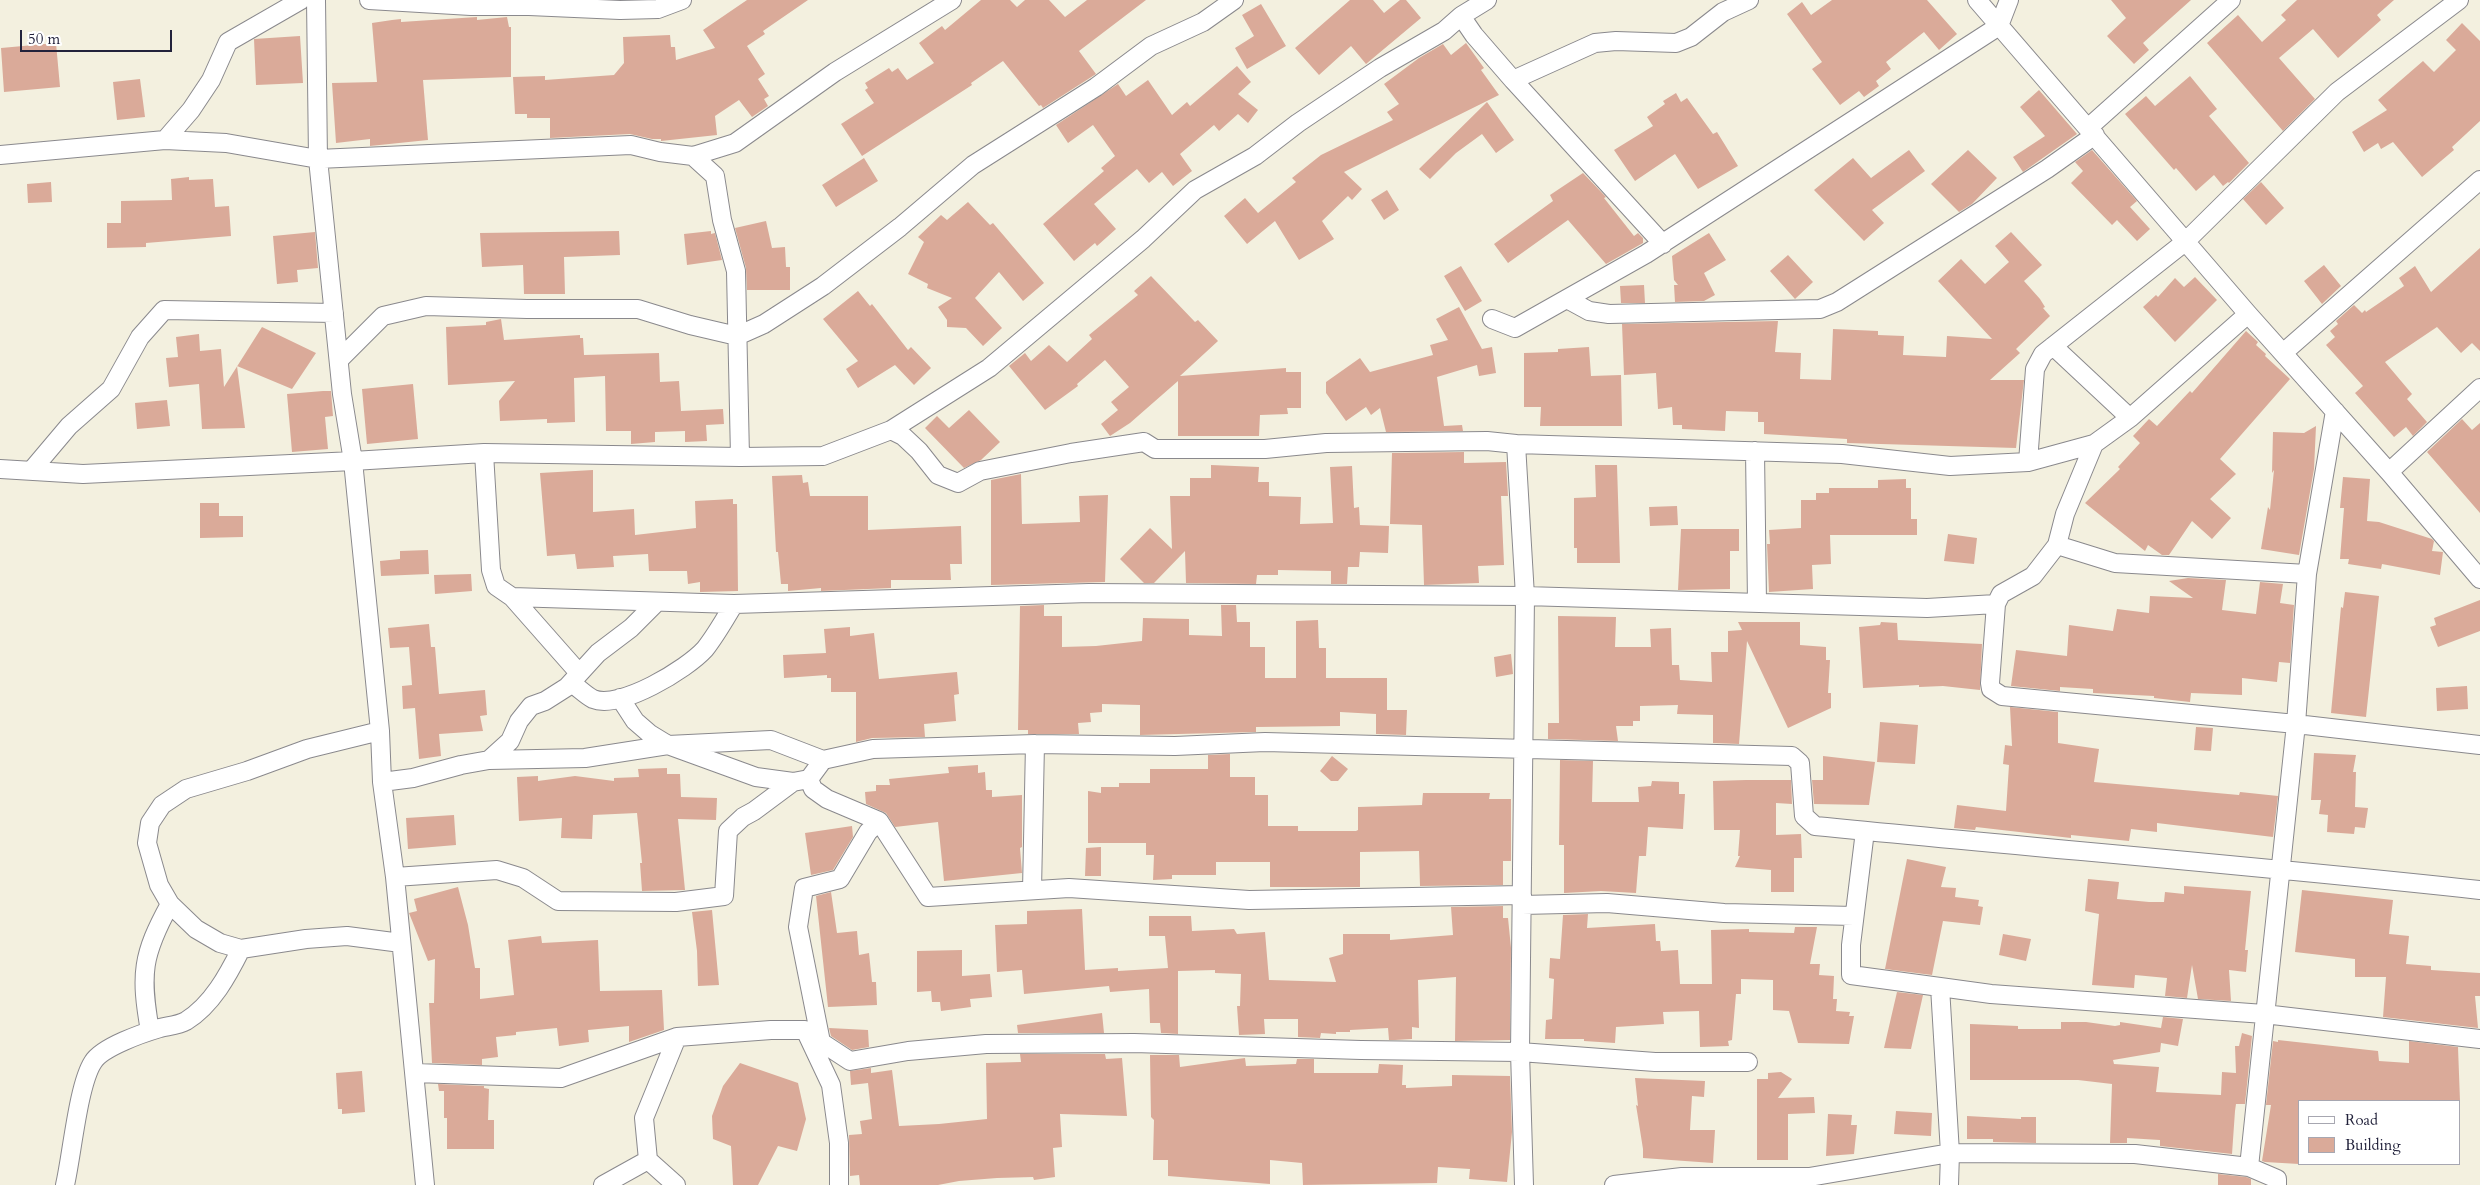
<!DOCTYPE html>
<html>
<head>
<meta charset="utf-8">
<style>
	body { margin:0 }
	#map { position:relative; width:2480px; height:1185px; overflow:hidden; background:#f3f0df; font-family:Cardo,serif }
	canvas { display:block }
	.legend { position:absolute; left:2298px; top:1100px; width:162px; height:65px; box-sizing:border-box; background:#fff; border:1px solid #a7a7b1; margin:0; padding:6px 9px; list-style:none; font-size:15px; color:#22223b }
	.legend li { display:flex; align-items:center; gap:10px; height:25px }
	.legend b { width:25px; border:1px solid #a7a7b1 }
	.scale { position:absolute; left:20px; top:30px; width:152px; height:22px; box-sizing:border-box; border:2px solid #22223b; border-top:0; padding-left:6px; font-size:15px; line-height:18px; white-space:nowrap; color:#22223b; -webkit-text-stroke:4px #fff; paint-order:stroke }
</style>
</head>
<body>
<div id="map">
<canvas width="2480" height="1185"></canvas>
<ul class="legend">
<li><b style="height:6px;background:#fff"></b>Road</li>
<li><b style="height:14px;background:#daaa99"></b>Building</li>
</ul>
<div class="scale">50 m</div>
</div>
<script>
const ctx = document.querySelector('canvas').getContext('2d');
ctx.lineJoin = 'round';
function fill(path, color) { ctx.fillStyle = color; ctx.fill(path, 'evenodd'); }
function trace(path, color, width, dash) { ctx.strokeStyle = color; ctx.lineWidth = width; ctx.lineCap = dash ? 'butt' : 'round'; ctx.setLineDash(dash || []); ctx.stroke(path); }
const building = new Path2D(`
	M747 0H808L763 31 765 34 747 46 765 74 758 79 769 96 764 99 768 106 752 117 739 100 715 116 717 135 661 141V139H652L630 134 550 138V118H527V114H515L513 77 545 76V80L614 75 624 63 623 37 670 35 671 47H675L676 60 715 48 703 30Z
	M981 0H1010L1017 7 1025 0H1049L1065 17 1087 0H1146L1079 51 1096 74 1043 108 1041 105 1039 106 1003 61 971 83 972 85 862 156 841 124 874 103 865 90 868 88 865 83 889 68 892 72 898 68 907 80 934 63 919 43 942 26 945 30Z
	M1350 0H1373L1384 13 1400 0H1406L1421 18 1366 64 1351 46 1319 75 1295 48Z
	M1832 0H1927L1957 34 1939 50 1924 32 1886 62 1891 69 1876 81 1879 86 1864 97 1859 91 1840 105 1812 69 1822 62 1787 14 1802 2 1811 15Z
	M2111 0H2191L2143 43 2149 50 2134 64 2107 36 2126 18Z
	M2297 0H2394L2377 15 2381 20 2338 58 2313 29 2279 58 2315 99 2283 131 2207 43 2238 15 2262 42 2286 20 2281 15Z
	M1261 4 1286 46 1247 69 1235 48 1254 36 1242 15Z
	M477 17V20L507 17 509 27H511V77L423 80 428 140 370 146V139L336 143 332 83 377 82 372 23 392 20 401 19V22Z
	M2462 23 2480 41V121L2452 147 2454 150 2422 177 2393 142 2381 149 2378 143 2364 152 2352 132 2387 110 2378 100 2423 61 2434 72 2456 50 2446 40Z
	M300 36 303 83 256 85 254 39Z
	M56 43 60 87 4 92 1 48Z
	M1466 43 1484 68 1481 70 1499 95 1344 172 1362 189 1352 200 1348 196 1322 221 1334 239 1299 260 1275 221 1247 244 1224 216 1245 198 1258 213 1296 182 1292 178 1321 155 1393 120 1387 112 1399 104 1384 84 1419 58 1443 44 1451 55Z
	M1237 66 1251 82 1238 94 1258 110 1248 123 1238 114 1219 131 1214 125 1180 154 1192 171 1173 186 1162 172 1149 183 1137 169 1094 204 1116 229 1097 246 1095 243 1074 261 1043 224 1104 171 1101 168 1115 156 1093 125 1068 143 1056 125 1118 84 1126 96 1148 80 1172 115 1187 102 1190 106Z
	M2190 76 2217 109 2209 116 2249 163 2229 183 2228 182 2223 186 2214 175 2196 191 2176 168 2174 170 2125 114 2146 96 2155 106Z
	M140 79 145 117 117 120 113 82Z
	M2039 90 2077 134 2023 172 2013 157 2045 136 2020 107Z
	M1676 93 1681 102 1687 98 1713 134 1717 132 1738 166 1698 189 1675 154 1635 181 1614 150 1653 126 1647 117 1665 104 1663 101Z
	M1487 102 1514 140 1496 153 1482 134 1456 153 1430 179 1419 169Z
	M1909 150 1925 171 1872 210 1884 223 1864 241 1814 190 1853 158 1871 178Z
	M1968 150 1997 178 1972 204 1959 212 1931 184Z
	M2092 150 2137 201 2130 207 2150 229 2137 241 2117 220 2112 225 2071 183 2083 171 2075 162Z
	M864 158 878 181 836 207 822 185Z
	M1583 173 1606 197 1604 198 1634 236 1638 233 1643 238V243L1606 264 1568 220 1508 263 1494 244 1553 201 1550 195Z
	M189 177V180L213 179 215 207 229 206 231 236 146 243V247L107 248V223H121V201L172 200 171 179Z
	M51 182 52 202 28 203 27 184Z
	M2261 182 2284 208 2266 225 2243 199Z
	M1387 190 1399 210 1384 220 1371 200Z
	M968 202 990 225 993 223 1044 283 1023 301 999 272 975 298 1002 328 983 346 966 328 947 327V320L938 307 952 298 927 288 928 284 908 274 924 242 918 237 941 215 947 220Z
	M766 221 772 248 785 247 786 267H790V290H747L746 268 735 228Z
	M619 231 620 255 564 257 565 294H524L523 265 482 267 480 233Z
	M711 231V234L715 233 722 260 687 265 684 234Z
	M315 232 318 268 297 270 298 282 277 284 273 236Z
	M2011 232 2042 265 2024 281 2040 299 2045 307 2043 308 2050 316 2016 349 2020 353 1990 380H2024L2016 448 1847 443V439L1764 434V422H1758V412L1726 411 1725 431 1682 429V425H1673L1672 407 1658 409 1656 373 1624 375 1622 324 1778 321 1775 352 1801 353 1800 379 1831 380 1833 329 1878 331V335L1904 336 1903 355 1946 357 1947 336 1992 339 1938 281 1961 259 1985 284 2009 262 1995 246Z
	M1709 233 1726 260 1704 273 1715 295 1704 301 1675 302 1674 285H1678L1674 280 1672 256Z
	M2480 248V351L2472 343 2461 353 2437 327 2385 362 2412 394 2407 399 2427 422 2413 436 2406 427 2394 437 2355 393 2363 386 2326 345 2335 337 2330 331 2338 324 2336 321 2354 305 2362 313 2365 310 2366 312 2404 286 2399 278 2415 266 2431 292Z
	M1788 255 1813 282 1795 299 1770 271Z
	M2324 265 2341 286 2322 304 2304 281Z
	M1461 266 1482 301 1465 311 1444 276Z
	M1151 276 1195 322 1198 320 1218 341 1180 376 1286 368V372H1301V408H1287L1288 414 1260 415 1259 436H1178V381L1130 423 1110 436 1101 424 1118 410 1111 402 1129 387 1105 360 1077 384 1078 386 1045 410 1009 366 1025 353 1031 361 1049 345 1067 362 1092 339 1089 335 1138 295 1134 291Z
	M2195 277 2217 300 2175 342 2143 307 2156 295 2158 297 2175 278 2184 287Z
	M1644 285 1645 303H1621L1620 286Z
	M858 291 870 306 872 304 908 350 911 347 931 368 914 385 895 365 858 388 846 369 858 361 823 319Z
	M1459 307 1482 349 1492 347 1496 373 1479 376 1477 365 1437 377 1444 426 1462 425 1463 431 1386 432 1380 408 1371 415 1366 407 1346 421 1326 393V382L1360 358 1370 372 1433 355 1430 345 1448 340 1436 319Z
	M501 319 504 340 580 335V338H583L584 355 659 353 660 382 679 381 681 411 723 409 724 424 706 425 707 441 685 442V431L655 432V442L631 444V431H606L605 376 574 378 575 422 547 423V419L500 421 499 401 515 381 448 385 446 327 486 325V322Z
	M262 327 316 353 292 389 237 366 245 428 202 429 199 384 169 387 166 358 178 357 176 337 199 334 200 351 221 349 224 387Z
	M2246 331 2258 342 2256 345 2266 354 2265 356 2290 379 2220 459 2236 474 2210 499 2231 518 2212 539 2192 521 2169 555H2162L2148 545 2145 551 2085 503 2120 469 2118 467 2140 443 2133 436 2149 419 2157 426 2190 391 2192 393Z
	M1589 347 1591 376 1621 375 1622 426H1540L1541 407H1524V353L1558 352V349Z
	M413 384 418 439 367 444 362 389Z
	M323 391H331L333 416 325 417 328 449 292 452 287 394Z
	M167 400 170 426 137 429 135 403Z
	M969 410 1000 442 981 460 964 468 925 428 937 416 949 428Z
	M2462 419 2472 430 2480 423V513L2427 452Z
	M2316 426 2314 469 2299 555 2261 549 2268 507 2270 510 2274 470 2272 473 2273 432 2304 433Z
	M1464 452V463L1506 462 1508 496H1501L1504 565 1478 566 1479 583 1424 585 1422 525 1390 524 1392 453Z
	M1211 465 1259 467 1258 482H1269V496L1301 497 1300 524 1333 523 1330 467 1352 466 1354 508 1359 507 1360 525 1389 526 1388 553 1360 552 1359 567H1348L1347 584H1331V571L1278 570V575H1257L1256 584 1186 583 1185 551 1154 583H1144L1120 559 1150 528 1172 549 1170 496H1190V478H1211Z
	M1595 465H1617L1620 563H1577V548H1574V498L1596 497Z
	M593 470V512L634 509 635 535 696 528 695 501 733 499V504H737L738 591 700 592V582L688 584 687 571H649L648 554 613 556 614 567 577 569 575 554 547 556 540 473Z
	M1021 474 1022 524 1080 522 1079 496 1108 495 1105 582 991 585V480Z
	M802 475 803 483 808 482 810 496H868V530L961 526 962 564H950L951 580H891V588L821 591V588L788 591V584H781L778 552H776L772 476Z
	M2343 477 2370 479 2367 521 2379 522 2432 539 2434 541 2432 551 2443 552 2440 575 2382 564 2381 569 2348 564 2349 559H2340L2344 508H2340Z
	M1906 479V488H1911V519H1917V535H1830L1831 564 1812 565 1813 589 1769 592 1767 544H1770L1769 530 1801 528V500H1816V493H1829V488H1878V480Z
	M200 503H219V516H243V537L200 538Z
	M1677 506 1678 525 1650 526 1649 507Z
	M1681 529H1739V551H1730V589L1678 590Z
	M1948 534 1977 538 1974 564 1944 561Z
	M428 550 429 574 381 576 380 561 400 559V551Z
	M471 574 472 591 435 594 434 575Z
	M2188 578 2226 580 2222 610 2256 614 2260 582 2283 584 2280 603 2294 605 2290 663 2279 662 2277 682 2242 678V695L2191 693 2190 702 2154 698V696L2093 693V689L2060 687V691L2011 686 2016 650 2067 656 2069 625 2113 631 2117 609 2149 613 2150 596 2193 598 2169 581Z
	M2345 592 2379 596 2366 717 2331 713 2341 607 2343 608Z
	M2480 600V631L2438 647 2430 627 2436 625 2434 618Z
	M1044 605V616H1062V647L1096 646 1142 641 1143 618 1189 619V635L1222 636 1221 605H1236L1237 622H1250V647H1265V678H1296V621L1318 620 1319 648H1326V678H1387V710H1407L1406 735 1376 734V714L1340 712V726L1256 727V732L1140 735V705L1102 704V712L1090 713 1091 722 1078 723 1079 734H1028V730H1018L1020 606Z
	M1558 616 1616 617 1615 647H1651L1650 629 1671 628 1672 665H1679L1680 680 1712 682 1711 652H1728V631L1742 630 1738 622H1800V645L1826 647V660H1830L1828 693H1831V708L1788 728 1747 641 1739 744 1713 743V715L1677 714 1678 705 1640 706V721H1633V726H1616L1618 741 1548 739V723H1559Z
	M1881 622 1897 623 1898 640 1982 644 1980 690 1943 686 1919 687V685L1863 688 1859 627 1880 625Z
	M429 624 431 647H435L439 694 485 690 487 715 480 716 483 731 439 734 441 756 419 759 415 708 403 709 402 686 412 685 409 647 390 648 388 628Z
	M850 627V636L874 633 879 679 957 672 959 694 954 695 956 721 924 724 925 737 872 738 856 742V692H831V678H827V675L784 678 783 655 826 653 824 629Z
	M1511 654 1513 674 1496 677 1494 657Z
	M2467 686 2468 709 2437 711 2436 688Z
	M2010 707 2058 712V743L2099 749 2094 782 2239 795 2240 792 2278 796 2273 837 2157 823V832L2131 829 2129 841 2071 835V838L1976 827 1975 830 1954 828 1957 805 2006 811 2009 765 2003 764 2005 745 2012 746Z
	M1880 722 1918 725 1915 764 1877 762Z
	M2196 727 2213 728 2211 751 2194 750Z
	M2314 753 2356 755 2353 772H2356L2355 807 2368 808 2365 828 2355 827 2354 834 2327 832 2328 815 2319 814 2321 800H2311Z
	M1230 754V777H1255V795H1268V826H1298V831H1356L1358 830V807L1422 805 1423 793H1490L1489 799H1511V861H1503V885L1420 886 1419 851 1360 852V887H1270V862H1216V875H1172V879L1153 880 1154 855H1146V843H1088V791L1101 793V787H1119V783H1150V769H1208V755Z
	M1332 756 1348 769 1338 781H1331L1320 771Z
	M1823 756 1875 762 1869 805 1814 804 1812 780H1823Z
	M1560 760 1593 761 1592 802H1639L1638 787 1651 786 1652 781 1679 782V794H1685L1683 829 1648 827 1646 856H1639L1636 893 1601 891 1564 893V845H1559Z
	M978 765V773L985 772 986 790H992V797L1022 795V847L1020 848 1022 873 944 881 938 822 895 827 886 813 866 804 865 792 876 791V785H890L889 779 949 773 948 767Z
	M667 768V774H680L681 797 717 798 716 820 678 819 685 890 642 891 640 863H642L637 813 593 815 592 839 561 838 562 818 519 821 517 777 538 776V781L575 776 614 781V778L639 777 638 769Z
	M1746 780H1791L1792 804 1776 803V835L1801 834 1802 858H1794V892H1771V870L1735 867 1740 856H1738L1740 830H1714L1713 781Z
	M454 815 456 845 408 849 406 818Z
	M852 826 853 837 833 870 811 875 805 833Z
	M1101 847V876H1085L1086 848Z
	M1907 859 1946 867 1941 887 1956 888 1955 897 1979 900 1978 906 1983 907 1980 925 1943 921 1932 975 1885 969Z
	M2088 879 2119 882 2117 899 2149 902H2164L2165 892 2184 894V886L2251 891 2245 950H2248L2246 972 2229 970 2231 1001 2198 999 2192 965 2187 998 2165 996 2167 978 2135 975 2134 988 2092 985 2099 914 2085 911Z
	M458 887 468 925 475 968H480V999L514 995 508 940 541 936 542 943 598 940 600 991 662 990 664 1030 629 1042V1026L588 1030 589 1042 559 1046 557 1028 516 1032V1035L496 1037 498 1057 482 1059V1065L432 1063 429 1003H434L435 959 428 961 409 913 417 911 414 899Z
	M2302 890 2393 900 2389 934 2409 936 2406 964 2431 966V970L2480 973V996H2475L2478 1028 2383 1017 2386 977H2355V959L2295 952Z
	M831 892 837 933 857 931 859 955 869 953 872 982H876L877 1005 828 1007 816 896Z
	M1503 906V918H1508L1511 948 1510 1040 1455 1041 1456 977 1418 980 1419 1028 1412 1027V1039L1395 1040H1389L1388 1028 1350 1030V1032H1336V1034L1321 1033 1320 1038 1298 1037V1019H1264L1265 1034 1239 1035 1237 1006H1240L1241 974 1215 973V970L1178 971V1034L1161 1033 1160 1023H1150L1149 989 1110 992 1109 986 1024 994 1022 970 997 972 995 925 1027 924V911L1082 909 1085 970 1118 968V971L1168 968 1165 936H1149V916H1191L1192 931 1234 929 1237 934 1265 932 1269 980 1336 982 1329 958 1343 954V934H1390V940L1453 935 1451 907Z
	M712 910 719 985 698 986 697 951 692 912Z
	M1588 914 1587 928 1655 924 1656 941H1660L1661 951 1678 950 1680 984H1712L1711 930 1749 929V932L1794 933 1795 927H1817L1810 964H1820L1819 975 1834 976 1833 999H1837L1836 1011 1850 1012 1849 1016H1854L1849 1044 1798 1043 1789 1011 1773 1010V980L1741 979V994H1736L1732 1040 1728 1041 1729 1046 1700 1047 1699 1011 1663 1012 1664 1024 1616 1027 1615 1043 1584 1041V1039H1545L1546 1020 1552 1019 1554 979 1549 978 1550 958 1560 959 1563 915Z
	M2003 934 2031 939 2026 961 1999 955Z
	M962 950V976L990 974 992 997 970 999 971 1007 941 1011 940 1002H932L931 991 917 992V951Z
	M1897 992 1923 995 1911 1049 1884 1048Z
	M1102 1013 1104 1033H1018L1017 1025Z
	M2163 1017 2183 1019 2178 1046 2161 1043 2160 1052 2113 1060 2114 1064 2159 1067 2156 1092 2221 1095 2222 1072 2236 1073 2235 1046H2239L2242 1033 2252 1036 2245 1104H2236L2235 1111 2232 1154 2160 1146V1140L2127 1138V1143H2110L2112 1084 2078 1080H1970V1024L2018 1026V1029H2061V1022H2086L2115 1026 2120 1025V1022L2161 1028Z
	M829 1028 868 1030 869 1047 852 1050 831 1036Z
	M2278 1040 2378 1051 2379 1061 2409 1063V1041L2458 1047 2460 1101H2299V1164L2265 1162 2262 1161 2271 1105H2266L2273 1041 2278 1042Z
	M1020 1054H1105L1106 1059 1122 1058 1127 1116 1060 1114 1062 1147 1053 1148 1055 1177 1034 1180 1033 1177 997 1178 959 1181 938 1185H860L859 1175 850 1176 849 1135 862 1134 860 1121 872 1119 868 1083 851 1085 850 1071 871 1068V1073L892 1070 899 1126 939 1124 987 1119 986 1063 1021 1062Z
	M1150 1055H1179L1180 1067 1245 1058 1246 1066 1296 1064 1297 1059H1314V1073H1378L1379 1064 1403 1065 1402 1085H1406V1088L1452 1086V1075L1510 1076 1512 1132 1507 1182 1469 1179 1470 1169 1438 1167 1437 1183 1303 1185 1302 1163 1270 1160V1184L1168 1176V1160H1153L1154 1120 1151 1117Z
	M740 1063 798 1083 806 1119 797 1151 778 1146 758 1185H733L731 1146 713 1139 712 1116 723 1086Z
	M362 1071 365 1112 342 1114V1109H338L336 1073Z
	M1781 1072 1792 1079 1778 1098 1814 1097 1815 1113 1788 1114V1160H1757V1079H1768V1073Z
	M1635 1078 1705 1081 1704 1097 1692 1096 1690 1130H1715L1713 1163 1643 1158V1149L1636 1105 1638 1106Z
	M438 1084 484 1086V1088L489 1089 488 1120H494V1149H447V1118H444V1091H439Z
	M1896 1111 1932 1113 1931 1136 1894 1134Z
	M1828 1114 1852 1115 1851 1125H1857L1854 1154 1826 1156Z
	M1967 1116 2021 1119V1117H2036V1143L1993 1142V1139H1967Z
	M2218 1174 2246 1177 2251 1179V1185H2218Z`);
const minor = new Path2D(`
	M369 0 471 6H529L620 10 658 9 682 0
	M1977 0 2248 314 2389 472 2480 579
	M1461 16 1487 0
	M1513 80 1595 43 1616 41 1676 43 1691 37 1723 12 1749 0
	M2088 128 2231 0
	M165 140 191 110 211 80 228 42 301 0
	M0 155 165 140 226 143 318 159 631 145 660 152 693 156 735 143 835 72 952 0
	M693 156 715 176 722 220 736 271 740 457
	M1567 299 1589 311 1609 314 1820 309 1837 302 2047 169 2095 135
	M1492 319 1515 328 1646 254 1999 26 2009 0
	M2053 346 2130 418
	M2283 353 2480 180
	M339 360 383 316 426 306 527 309H638L690 325 737 336 764 324 823 286 900 227 973 165 1096 87 1151 46 1203 22 1234 0
	M891 430 903 436 919 451 938 475 958 483 980 471 1071 453 1144 442 1155 449H1265L1326 443 1487 441 1516 444 1525 596 1520 1052 1524 1185
	M1516 444 1842 454 1950 466 2028 462 2094 444 2130 418 2248 314
	M1755 451 1757 603
	M484 453 491 570 496 586 512 597 579 673
	M2028 462 2035 369 2043 354 2185 242 2337 92 2459 0
	M0 469 83 474 353 461 342 394 318 159 316 0
	M31 471 69 426 111 389 140 337 164 310 334 313
	M2389 472 2480 388
	M2057 545 2115 563 2307 574
	M512 597 734 604 1089 593 1525 596 1927 608 1996 604 2001 594 2033 576 2057 545 2065 514 2094 444
	M1996 604 1990 683 1991 689 2002 696 2296 724 2480 745
	M571 683C578 687 585 695 593 699 620 710 687 669 705 649 716 635 725 619 734 604
	M620 698 635 721 650 734 668 745 756 777 793 782
	M380 731 307 749 247 771 186 789 162 805 150 823 147 843 159 885 170 904 196 929 220 943 241 949 306 939 347 936 401 943
	M489 760 585 758 668 745 771 740 823 760
	M809 779 823 760 873 749 1035 744 1175 746 1265 742 1792 756 1800 763 1804 816 1815 826C2037 848 2259 866 2480 890
	M382 782 413 778 461 765 489 760 510 741 519 721 531 706 545 701 567 687 598 653 631 628 657 602
	M1865 831 1851 945V975L1940 987 1950 1153 1949 1185
	M395 877 497 870 523 878 558 901 676 902 724 896 728 831 743 817 754 811 793 782 809 779 813 789 827 799 879 821 928 897 1069 888 1249 900 1522 895
	M1032 890 1035 744
	M1522 905 1607 903 1724 913 1854 916
	M1940 987 1991 994 2264 1014 2480 1039
	M150 1031C140 974 142 955 170 904
	M806 1032 831 1085 839 1143V1185
	M821 1042 850 1061 908 1051 986 1044 1134 1043 1361 1050 1520 1052 1655 1062H1748
	M415 1073 561 1078 677 1037
	M648 1160 676 1185
	M2249 1167 2296 724 2307 574 2335 411
	M65 1185C72 1155 78 1085 93 1062 102 1047 143 1033 160 1028 168 1026 179 1025 186 1021 212 1005 228 975 241 949
	M425 1185 395 877 382 782 380 731 353 461 484 453 740 457 823 456 891 430 989 368 1143 239 1195 190 1255 156 1298 123 1380 68 1444 31 1461 16 1474 35 1513 80 1663 244
	M603 1185 648 1160 644 1118 677 1037 771 1030H805L821 1042 798 927 804 888 840 879 868 832 879 821
	M1614 1185 1682 1177H1809L1950 1153 2135 1154 2249 1167 2277 1179V1185`);
fill(building, '#daaa99');
trace(minor, '#8a898d', 20);
trace(minor, '#fff', 18);
</script>
</body>
</html>
